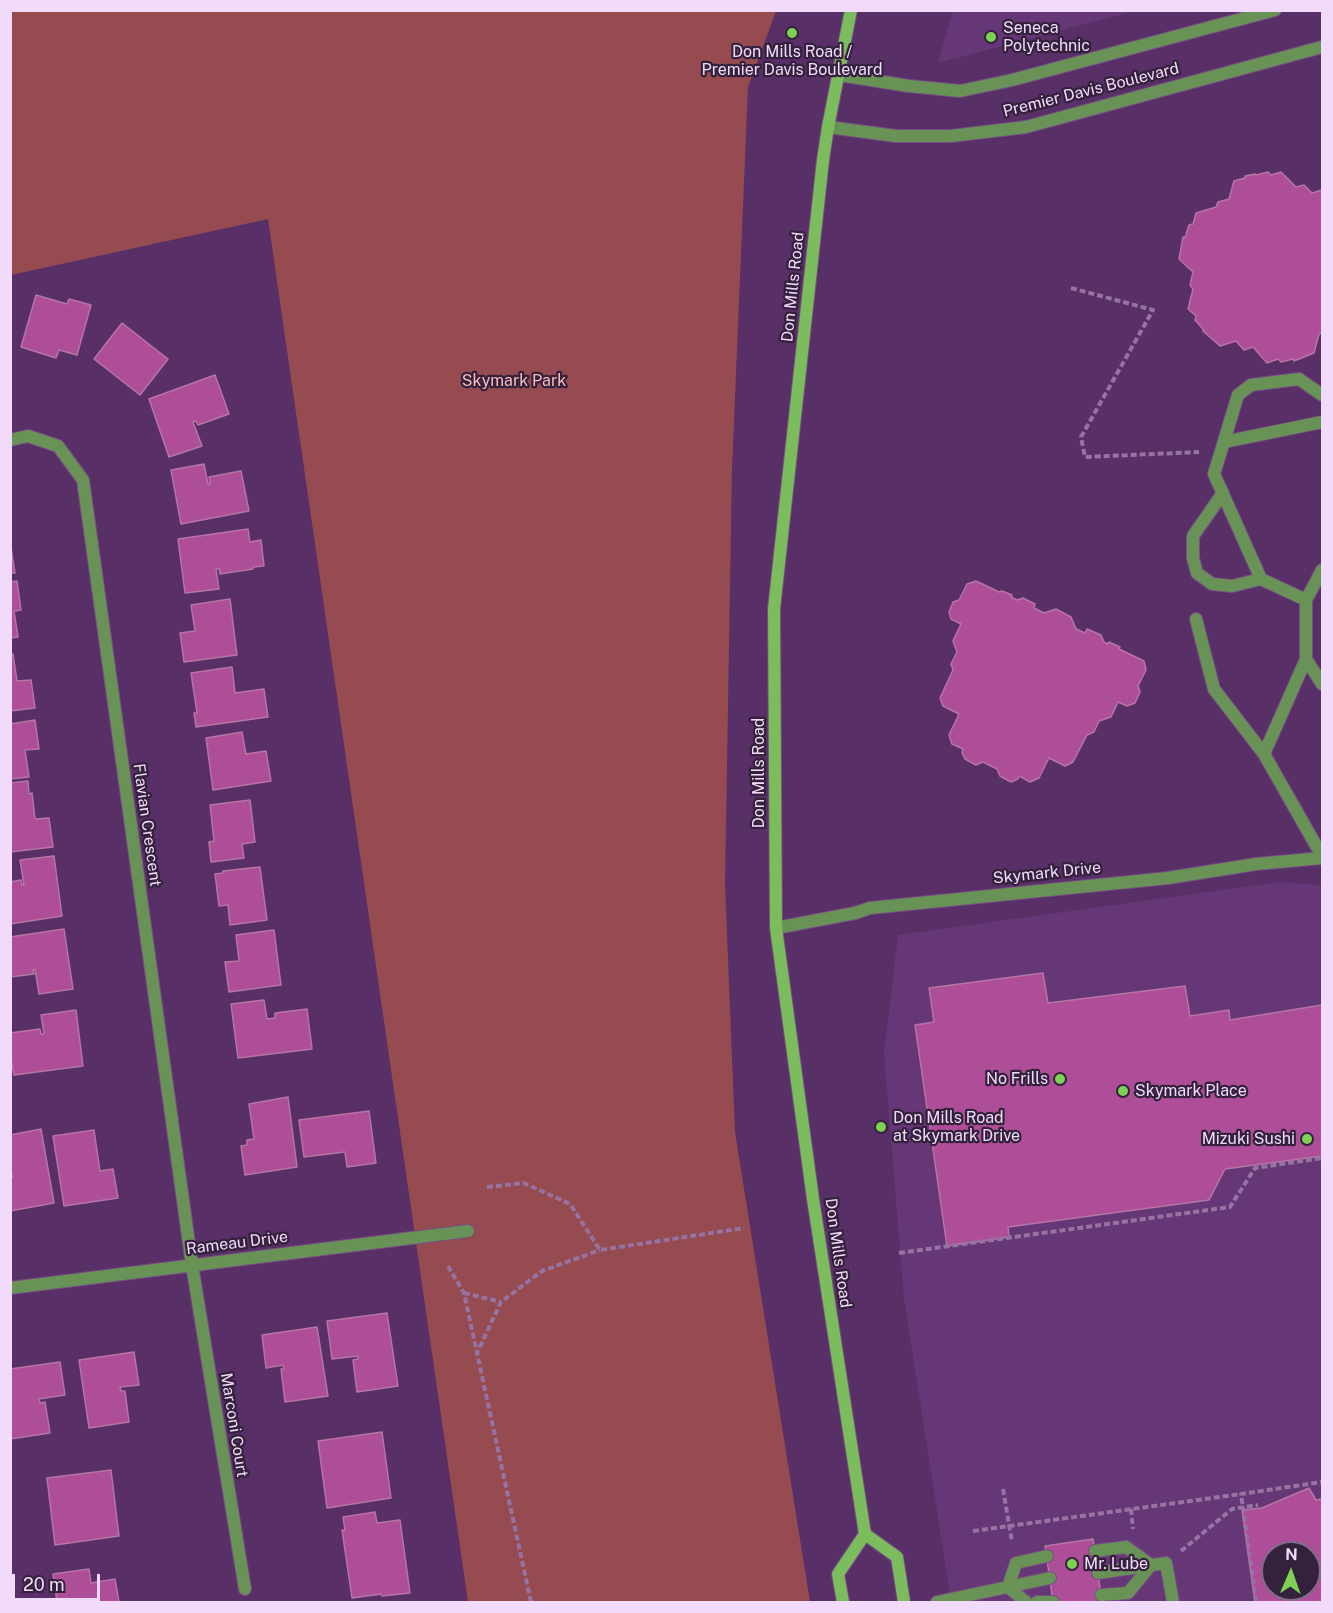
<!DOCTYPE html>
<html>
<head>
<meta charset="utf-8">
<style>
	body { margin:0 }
	#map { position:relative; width:1333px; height:1613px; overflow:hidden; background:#592f67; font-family:"Public Sans",sans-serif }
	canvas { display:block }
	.frame { position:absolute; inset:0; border:12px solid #f2dafb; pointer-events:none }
	.north { position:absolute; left:1261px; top:1541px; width:60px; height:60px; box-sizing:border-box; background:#34213b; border:2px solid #806b88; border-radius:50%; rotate:2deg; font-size:16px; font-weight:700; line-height:24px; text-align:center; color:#f2dafb }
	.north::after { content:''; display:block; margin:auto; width:21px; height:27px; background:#7dd154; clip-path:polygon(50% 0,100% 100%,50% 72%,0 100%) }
	.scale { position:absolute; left:12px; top:1574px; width:88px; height:27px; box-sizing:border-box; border:3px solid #f2dafb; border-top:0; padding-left:8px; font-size:18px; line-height:21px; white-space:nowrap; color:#f2dafb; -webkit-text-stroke:4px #34213b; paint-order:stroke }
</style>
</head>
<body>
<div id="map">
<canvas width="1333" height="1613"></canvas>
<div class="frame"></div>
<div class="north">N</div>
<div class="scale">20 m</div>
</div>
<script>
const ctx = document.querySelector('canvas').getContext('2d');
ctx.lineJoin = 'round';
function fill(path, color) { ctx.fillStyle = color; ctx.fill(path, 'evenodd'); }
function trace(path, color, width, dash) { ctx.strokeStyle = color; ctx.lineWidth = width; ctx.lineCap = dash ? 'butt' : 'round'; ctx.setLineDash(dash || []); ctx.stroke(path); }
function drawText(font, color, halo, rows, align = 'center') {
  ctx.font = font + ' "Public Sans",sans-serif'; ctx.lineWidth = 4.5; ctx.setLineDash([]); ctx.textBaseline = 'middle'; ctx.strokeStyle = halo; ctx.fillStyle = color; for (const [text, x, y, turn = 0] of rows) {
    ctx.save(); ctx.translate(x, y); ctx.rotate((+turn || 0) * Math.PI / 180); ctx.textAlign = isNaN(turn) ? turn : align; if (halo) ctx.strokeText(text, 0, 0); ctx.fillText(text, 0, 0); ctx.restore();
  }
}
const built = new Path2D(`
	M953 11V10L1134 11 938 63Z
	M1279 882 1322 885V1602H951L904 1298 884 1053 898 935ZM1273 1553H1309V1589H1273Z`);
const green = new Path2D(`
	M10 11H776L748 87 732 469 725 884 735 1132 810 1602H468L268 219 11 275Z`);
const building = new Path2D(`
	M1268 172 1271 175 1281 172 1296 187 1304 185 1312 193 1322 190V333L1319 334 1314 353 1294 361 1293 359 1281 362 1278 359 1267 363 1253 347 1244 350 1236 341 1220 346 1203 331V329L1195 320 1196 316 1188 309 1193 289 1190 285 1193 272 1179 259 1183 237 1185 238 1189 225 1193 224 1196 213 1216 207 1218 202 1229 199 1234 181 1245 178V176L1255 174 1256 175Z
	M36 295 67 304 69 299 91 305 77 355 59 350 56 358 21 347Z
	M122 323 168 359 140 395 94 359Z
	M215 375 229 414 198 425 196 421 193 422 202 446 169 457 149 399Z
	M204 464 208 484H210L209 477 241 471 249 511 181 524 171 470Z
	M248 529 250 542 261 540 264 566 253 567V569L220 574 219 568 216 569 219 589 185 593 178 539Z
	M10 541 15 573H10Z
	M17 581 21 610 14 611 18 637 10 638V582Z
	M976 581 999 592 1002 591 1012 595 1011 597 1017 600 1023 598 1035 604 1034 608 1044 613 1056 609 1071 617 1076 629 1085 633 1087 629 1101 635 1104 642 1108 644 1109 642 1120 647 1119 649 1144 661 1146 670 1138 686 1140 692 1135 703 1127 706 1118 702 1111 717 1099 721 1094 732 1087 735 1073 762 1065 766 1049 758 1039 778 1030 782 1019 776 1018 779 1011 782 1000 776 997 769 983 762 976 765 965 759 962 753 963 749 952 744 949 735 959 714 943 706 940 698 953 670 951 664 957 652 953 641 961 624 951 619 949 612 953 602 959 600 967 584Z
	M230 599 237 655 184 662 180 633 195 631 191 605Z
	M13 654 17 681 31 680 35 708 10 711V655Z
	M232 667 235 693 264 689 268 717 196 727 194 713H197L191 673Z
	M35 720 39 749 25 750 29 777 10 779V724Z
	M242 732 246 754 266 751 271 781 213 790 206 738Z
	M28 781 29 794 32 793 35 819 49 818 53 847 10 852V783Z
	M250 800 255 842 242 844 244 858 211 862 209 842 214 841 210 805Z
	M54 856 62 916 10 924V882L21 880 22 885H24L20 860Z
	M260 867 267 920 230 925 228 905 219 906 215 874 223 873V871Z
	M64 929 73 989 39 994 35 969 33 970 34 974 10 977V937Z
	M274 930 281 985 229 992 225 962 239 961 236 935Z
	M1043 973 1048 1003 1185 986 1190 1016 1229 1010 1230 1020 1322 1005V1156L1225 1169 1209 1200 1008 1227 1009 1237 947 1246 915 1025 934 1022 929 988Z
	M264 1000 267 1019 275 1018V1013L307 1009 312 1049 238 1058 231 1004Z
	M76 1010 83 1066 14 1075 10 1053V1033L40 1029 41 1034H44L41 1015Z
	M288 1097 297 1167 245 1175 241 1146 247 1145V1140L254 1139 249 1104Z
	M369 1111 376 1163 347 1167 345 1152 304 1157 299 1120Z
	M41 1129 54 1203 10 1211V1178L13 1177 10 1168V1135Z
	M94 1130 100 1171 113 1169 118 1198 64 1206 53 1136Z
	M387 1313 398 1386 357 1392 353 1360 358 1359V1356L332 1359 327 1321Z
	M317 1327 328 1396 285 1402 281 1369H284L283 1365 266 1368 262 1335Z
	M134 1352 139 1385 120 1387 121 1391H125L129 1422 89 1428 79 1360Z
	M60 1362 65 1395 39 1399 40 1403 45 1402 50 1433 10 1439V1369Z
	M382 1432 391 1498 327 1508 318 1441Z
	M111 1470 119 1536 55 1545 47 1478Z
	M1309 1488 1316 1500 1322 1499V1602H1255L1242 1510 1262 1508ZM1273 1553H1309V1589H1273Z
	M375 1512 377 1523 400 1520 410 1593 382 1596 381 1594 352 1598 342 1530H345L343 1517Z
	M1093 1539 1102 1602H1053L1045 1546Z
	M89 1569 91 1583 115 1579 119 1602H57L53 1574Z`);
const path = new Path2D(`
	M1071 288 1153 310 1081 437 1085 457 1199 452
	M487 1187 524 1183 570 1204 600 1250 744 1228
	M899 1253 1230 1207 1255 1168 1322 1158
	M448 1266 464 1293 477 1353
	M464 1293 501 1302
	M1003 1489 1012 1542
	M1131 1509 1133 1529
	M973 1531 1241 1494
	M1181 1551 1232 1509 1258 1505
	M531 1602 477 1353 501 1302 542 1271 600 1250
	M1256 1602 1241 1494 1322 1482`);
const lane = new Path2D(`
	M1224 442 1322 422
	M1223 493 1193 536V558L1197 573 1212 584 1232 586 1261 579
	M1322 570 1306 600V659L1322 684
	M1306 600 1261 579 1214 474 1238 395 1251 385 1299 379 1322 395
	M1196 619 1214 689 1264 754 1322 856
	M1264 754 1306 659
	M1095 1551 1126 1547 1151 1565
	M1098 1573 1166 1563 1173 1602
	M1008 1587 1016 1563 1047 1556
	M1008 1587 1026 1602
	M1101 1595 1128 1593 1151 1565
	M937 1602 1050 1578
	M1037 1602H1053`);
const street = new Path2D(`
	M839 75 909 86 960 91 1012 80 1275 10
	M828 127 896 136H951L1026 127 1322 47
	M10 440 28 436 58 446 83 480 192 1265 245 1589
	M776 928 855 913 870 908 1168 878 1256 864 1322 858
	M10 1288 468 1231`);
const secondary = new Path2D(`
	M865 1534 897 1557 904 1602
	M843 1602 838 1574 865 1534 813 1199 776 928 774 609 823 160 828 127 851 10`);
const markers = [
	[792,33,6,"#7dd154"],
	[991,37,6,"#7dd154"],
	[1060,1079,6,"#7dd154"],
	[1123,1091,6,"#7dd154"],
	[881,1127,6,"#7dd154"],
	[1307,1139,6,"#7dd154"],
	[1072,1564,6,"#7dd154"]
];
const poiNames = [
	["Seneca",1003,28],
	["Polytechnic",1003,46],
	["Don Mills Road /",792,52,"center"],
	["Premier Davis Boulevard",792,70,"center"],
	["No Frills",1048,1079,"right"],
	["Skymark Place",1135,1091],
	["Don Mills Road",893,1118],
	["at Skymark Drive",893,1136],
	["Mizuki Sushi",1295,1139,"right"],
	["Mr. Lube",1084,1564]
];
const streetNames = [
	["Premier Davis Boulevard",1091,90,-14],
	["Don Mills Road",793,287,-84],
	["Don Mills Road",759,773,-90],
	["Flavian Crescent",147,825,82],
	["Skymark Drive",1047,873,-6],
	["Rameau Drive",237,1243,-7],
	["Don Mills Road",838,1253,82],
	["Marconi Court",234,1425,81]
];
const parkNames = [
	["Skymark Park",514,381]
];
fill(built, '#663776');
fill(green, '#954b50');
fill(building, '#ae4e98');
trace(building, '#b675a5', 1.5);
trace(lane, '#754e82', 14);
trace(street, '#754e82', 14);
trace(secondary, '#754e82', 14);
trace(path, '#9673a2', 4, [6, 3]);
trace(lane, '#699257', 12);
trace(street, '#699257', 12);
trace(secondary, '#7bbc5d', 12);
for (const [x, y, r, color] of markers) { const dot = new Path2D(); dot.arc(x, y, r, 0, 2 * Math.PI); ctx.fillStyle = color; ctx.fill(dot); trace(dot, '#34213b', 2); }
drawText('16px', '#f2dafb', '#34213b', poiNames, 'left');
drawText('16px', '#f2dafb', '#34213b', streetNames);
drawText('16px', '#fabbbd', '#34213b', parkNames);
</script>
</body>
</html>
